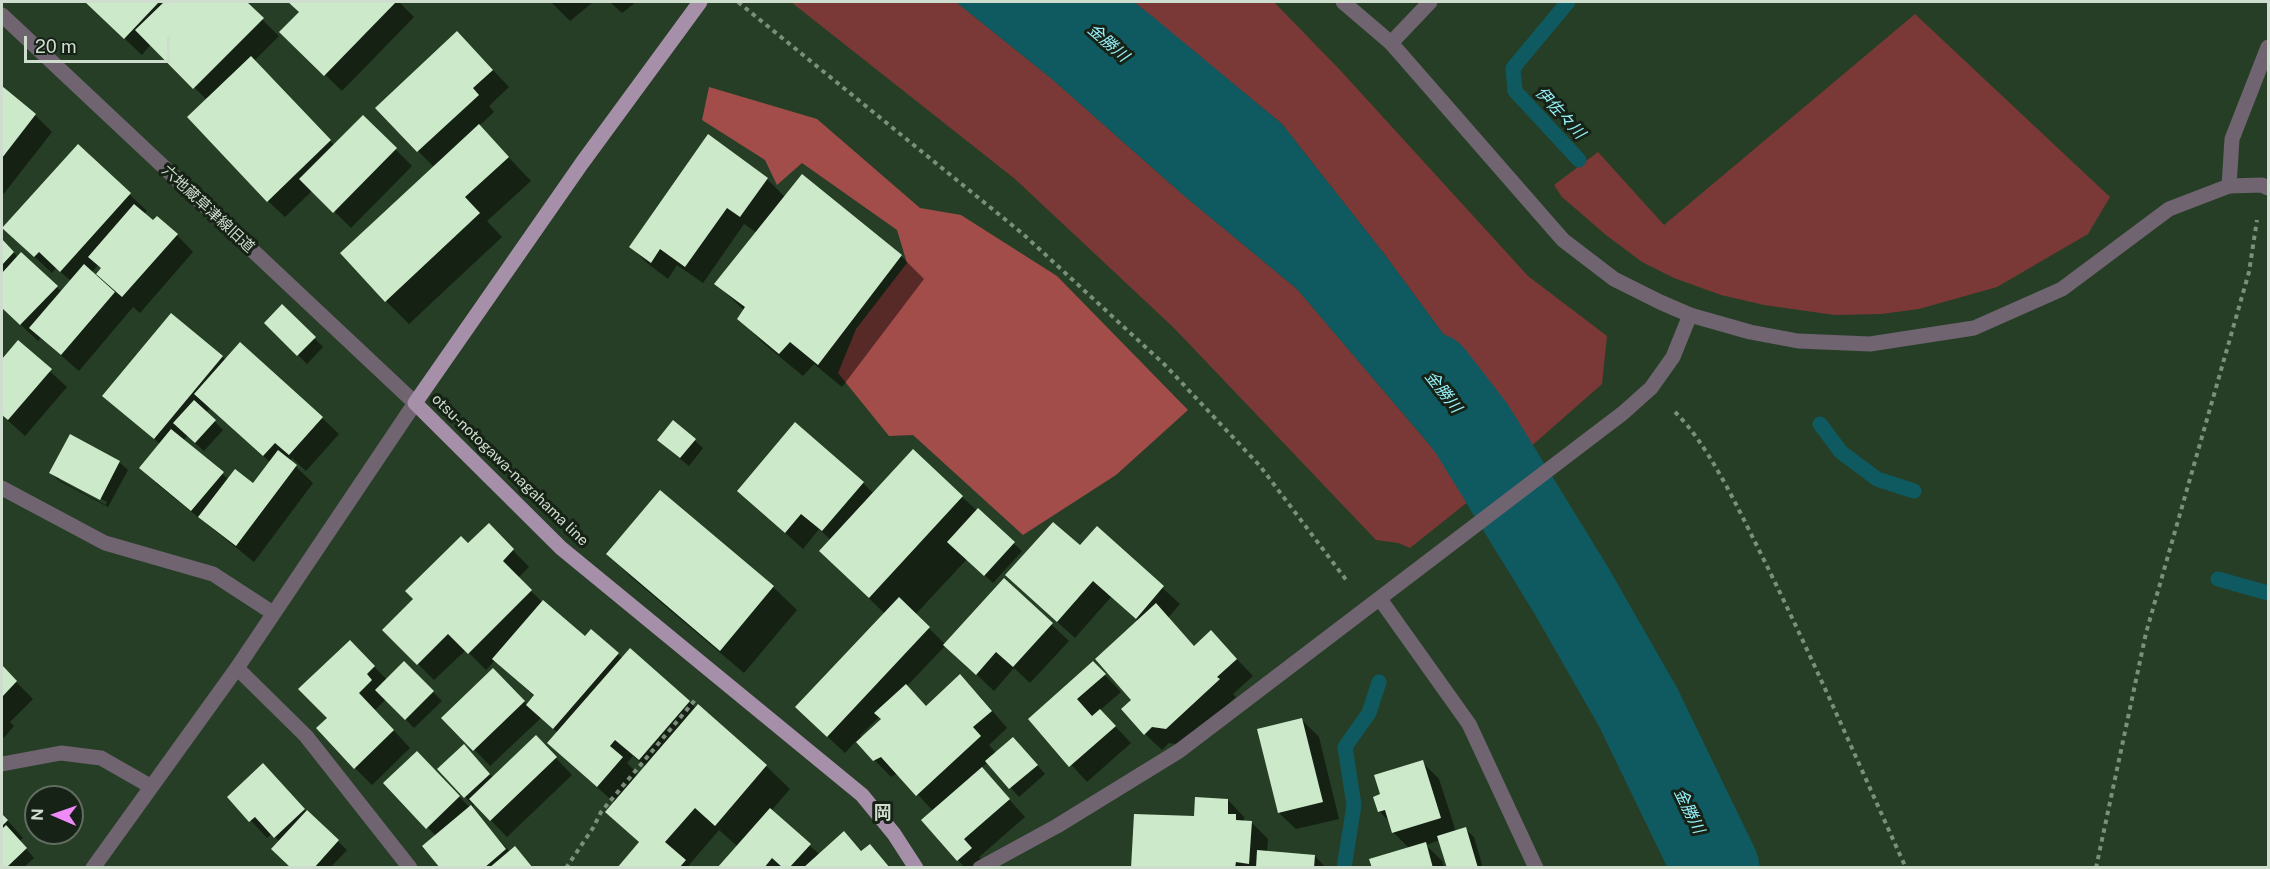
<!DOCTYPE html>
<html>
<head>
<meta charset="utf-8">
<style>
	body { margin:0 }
	#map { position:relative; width:2270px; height:869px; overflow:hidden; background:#263e25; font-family:"Public Sans",sans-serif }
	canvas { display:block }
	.frame { position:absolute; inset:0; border:3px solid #ceddcd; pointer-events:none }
	.north { position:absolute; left:24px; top:785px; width:60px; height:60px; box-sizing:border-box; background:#172217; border:2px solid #606d60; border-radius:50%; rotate:272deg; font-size:16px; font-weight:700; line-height:24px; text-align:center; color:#ceddcd }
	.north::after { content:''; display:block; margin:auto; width:21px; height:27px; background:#ee8bf8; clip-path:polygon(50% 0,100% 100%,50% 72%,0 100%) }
	.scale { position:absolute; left:24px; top:36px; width:146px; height:27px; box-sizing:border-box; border:3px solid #ceddcd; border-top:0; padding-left:8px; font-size:18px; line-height:21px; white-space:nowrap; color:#ceddcd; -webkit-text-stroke:4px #172217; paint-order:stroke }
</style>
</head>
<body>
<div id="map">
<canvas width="2270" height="869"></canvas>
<div class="frame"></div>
<div class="north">N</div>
<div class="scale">20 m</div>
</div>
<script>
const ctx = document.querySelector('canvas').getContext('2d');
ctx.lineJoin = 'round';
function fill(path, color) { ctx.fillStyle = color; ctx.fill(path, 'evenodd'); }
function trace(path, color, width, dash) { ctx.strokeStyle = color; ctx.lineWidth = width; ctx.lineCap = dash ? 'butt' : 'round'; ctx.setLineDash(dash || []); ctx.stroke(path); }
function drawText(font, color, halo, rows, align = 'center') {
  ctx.font = font + ' "Public Sans","Noto Sans JP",sans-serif'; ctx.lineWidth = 6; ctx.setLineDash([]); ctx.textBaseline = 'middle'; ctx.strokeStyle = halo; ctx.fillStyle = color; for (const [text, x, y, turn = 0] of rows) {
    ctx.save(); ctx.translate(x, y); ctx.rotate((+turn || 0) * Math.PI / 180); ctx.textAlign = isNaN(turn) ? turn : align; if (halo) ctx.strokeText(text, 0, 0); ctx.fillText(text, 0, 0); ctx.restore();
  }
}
const green = new Path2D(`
	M791 2H956L1052 79 1182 194 1297 289 1474 497 1410 548 1398 543 1376 540 1174 328 1015 179Z
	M1134 2H1274L1340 70 1528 276 1607 336 1602 384 1528 449 1385 255 1282 124Z
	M1915 14 2110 197 2088 234 1997 287 1919 309 1881 314 1835 315 1764 305 1721 295 1674 278 1642 262 1606 235 1562 197 1554 185 1598 152 1664 225Z`);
const forest = new Path2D(`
	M709 87 817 119 920 208 961 215 1057 276 1188 410 1116 475 1023 535 913 435 889 436 838 373 856 329 907 263 897 230 802 163 777 185 765 160 702 120Z`);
const water = new Path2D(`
	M956 2H1134L1152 16 1282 124 1385 255 1528 449 1474 497 1297 289 1182 194 1052 79Z`);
const shadow = new Path2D(`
	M86 2H216L219 4 222 2H244L279 36 254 61 335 146 363 117 412 166 351 228 313 190 285 217 268 201 207 100 151 44 142 55Z
	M290 2H399L414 17 342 91 281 32 301 12Z
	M551 2H593L570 21Z
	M610 2H636L622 13Z
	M474 50 509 87 489 106 494 112 479 126 531 181 487 221 502 237 409 324 386 301 435 168 418 151Z
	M2 88 35 115 52 132 2 196Z
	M78 146 147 211 144 214 153 222 177 235 193 252 140 313 133 307 79 371 41 338 38 341 2 307V241L18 257 21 254 62 292 71 281 56 268 52 273 21 244ZM98 265 103 269 96 277 91 273Z
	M767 179 785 197 901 256 924 279 842 387 814 364 803 376 762 342 739 318 745 311 716 284 757 233 744 224 703 283 677 265 668 279 647 263 631 247Z
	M282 306 323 347 307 364 266 323Z
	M18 342 67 387 25 436 2 415V361Z
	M222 357 322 418 339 434 306 471 292 458 290 461 313 483 254 562 158 485 141 468 160 444 104 395ZM210 408 270 462 253 485 229 480 183 441 187 436 204 451 223 430 206 413Z
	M694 440 703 448 689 466 667 448Z
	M119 462 128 470 108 507 59 481 51 473ZM59 476 107 502 106 505 59 480Z
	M863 483 874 494 962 497 1022 551 993 583 967 559 915 615 945 644 1004 580 1069 641 1030 683 1014 668 994 691 946 645 907 686 927 707 977 693 1007 728 989 745 996 753 1021 747 1045 774 1019 797 988 762 981 768 1025 817 979 857 988 866 986 868H965L958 860 933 811 898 773 891 777 856 741 845 753 814 724 885 614 821 551 831 540 819 529 803 549 739 491ZM880 716 883 719 862 738 860 736Z
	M660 492 773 587 797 610 744 673 631 577 608 554Z
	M489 526 529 567 518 578 543 603 585 638 591 631 623 659 630 650 696 708 698 706 766 766 790 789 771 811 820 855 844 833 863 852 870 846 890 868H719L738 847 719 830 689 865 691 868H619L640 843 607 812 615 803 566 760 558 733 541 718 490 766 474 749 510 687 528 706 535 697 495 660 486 670 466 650 434 680 384 630ZM633 756 646 767 639 775 627 763Z
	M1097 528 1180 604 1168 618 1195 647 1211 632 1253 676 1233 694 1236 697 1183 745 1169 743 1162 750 1145 734 1133 700 1138 621 1111 597 1075 638 1024 592 1080 548Z
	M367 659 387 680 404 663 442 701 414 728 386 699 375 710 410 748 372 785 355 768 329 718Z
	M1093 663 1121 692 1100 710 1131 743 1087 782 1030 719Z
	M2 668 33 699 10 722 14 726 2 740Z
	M1302 720 1319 737 1339 819 1296 829 1279 813Z
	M536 737 572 775 507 837 475 804 471 808 510 852 515 848 534 868H442L436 836 385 783 434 769 470 808 473 805 465 797 472 755 493 778Z
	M1422 762 1439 779 1456 832 1465 829 1474 837 1483 868H1448L1440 840 1426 845 1442 861 1444 868H1373L1410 849 1393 832 1390 822 1379 811 1381 795Z
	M279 782 307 812 347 850 330 868H292L280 842 272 834 267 838 229 797Z
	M1228 800 1244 817V822H1251L1268 839 1267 852 1315 856 1326 868H1133L1196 818Z
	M2 814 23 838 19 841 34 858 23 868H2Z`);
const stream = new Path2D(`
	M1568 2 1513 68 1515 91 1579 160
	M1820 424 1841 452 1877 479 1914 491
	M2218 579 2268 593
	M1344 868 1354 805 1345 747 1369 713 1379 682`);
const river = new Path2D(`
	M1431 376 1472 429 1571 590 1638 707 1716 868`);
const building = new Path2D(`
	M85 2H159L124 39Z
	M164 2H247L264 18 193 89 135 30Z
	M288 2H396L324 76 279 32 299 12Z
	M457 31 493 70 473 88 479 95 417 152 375 108Z
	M251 56 331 140 267 202 187 117Z
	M2 86 36 114 2 158Z
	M363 115 397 148 333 213 299 179Z
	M479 124 509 157 465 197 480 213 385 302 340 253Z
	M708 134 768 178 740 217 727 208 685 267 660 249 651 263 629 247Z
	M78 144 131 193 60 272 39 252 34 257 2 228Z
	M802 174 902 255 818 365 790 342 779 354 737 319 745 307 714 284Z
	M134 204 153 220 157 216 178 234 122 297 96 274 101 268 88 257Z
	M2 239 14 252 2 265Z
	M21 252 58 286 20 325 2 308V273Z
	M84 264 115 292 61 355 29 328Z
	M282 304 316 337 297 356 264 323Z
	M171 313 223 356 154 439 102 396Z
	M18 340 52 369 8 420 2 415V359Z
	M240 342 323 417 289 455 275 443 263 456 194 394Z
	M194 400 216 420 195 443 173 423Z
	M673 420 696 439 680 458 657 440Z
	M795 422 864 482 822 531 801 514 785 533 737 491Z
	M171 429 224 472 191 511 139 468Z
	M70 434 120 461 100 500 49 473Z
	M913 449 963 496 869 598 819 551Z
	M278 450 297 465 236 546 198 517 235 469 253 483Z
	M660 490 774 586 720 651 606 554Z
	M978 508 1015 542 984 576 947 542Z
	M1053 522 1080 545 1097 526 1164 586 1136 619 1093 581 1057 622 1005 575Z
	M489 523 514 549 503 561 532 590 468 654 448 634 417 665 382 630 413 599 405 591 461 536 468 543Z
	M1004 578 1053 623 1013 667 996 652 976 675 943 645Z
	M899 597 930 627 827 737 795 707Z
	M543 600 585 636 591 629 619 653 553 729 526 705 534 695 492 659Z
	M1156 603 1194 646 1211 630 1237 659 1217 677 1220 679 1166 729 1152 727 1144 735 1121 709 1131 700 1095 659Z
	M350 640 375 666 367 674 372 680 359 693 394 730 354 769 316 728 327 718 298 689Z
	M630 648 690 701 639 760 615 740 610 746 623 757 597 787 547 743Z
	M404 661 434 691 405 720 375 690Z
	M1093 661 1106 674 1077 699 1092 716 1100 709 1116 726 1069 767 1028 719Z
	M2 665 17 681 2 697Z
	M493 668 525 701 473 751 441 718Z
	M960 674 992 711 973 727 981 736 916 796 881 757 873 761 856 742 881 719 874 713 906 684 926 706Z
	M698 704 767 765 715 826 695 808 665 842 686 860 679 868H617L639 842 605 812Z
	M1302 718 1323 802 1278 813 1257 729Z
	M536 735 557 757 490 821 469 799Z
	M1013 737 1038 765 1009 789 985 761Z
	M464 744 490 774 464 798 437 769Z
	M417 751 460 796 426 829 383 783Z
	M1423 760 1441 818 1392 833 1385 810 1378 812 1373 797 1380 794 1374 775Z
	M263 763 305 809 274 838 255 817 249 822 227 797Z
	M982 767 1010 799 964 839 972 848 957 861 921 820Z
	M1195 797 1228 799V814H1236V820L1252 821 1249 864 1236 862 1235 868H1131L1134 814 1194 816Z
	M471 805 506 849 484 868H440L422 846Z
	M770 808 811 844 789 868H783L772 858 764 868H717Z
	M307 810 339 840 314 868H291L271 849Z
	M2 814 8 820 2 826Z
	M6 825 27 848 6 868H2V829Z
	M1466 827 1478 868H1447L1437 836Z
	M844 831 861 851 870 844 890 868H803Z
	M1426 842 1433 868H1372L1369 859Z
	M515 846 533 868H489Z
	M1257 850 1315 855 1314 868H1256Z`);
const path = new Path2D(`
	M738 2 1023 234 1165 365 1260 466 1347 581
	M1675 412C1706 442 1734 500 1754 540 1808 647 1856 758 1906 868
	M566 868 593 828 601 812 695 700
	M2096 868 2146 633 2249 272 2257 220`);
const service = new Path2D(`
	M2 488 105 543 213 574 273 613
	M237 668 306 736 410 868
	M2 764 61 753 101 758 150 786`);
const minor = new Path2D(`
	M2 15 415 403
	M1391 43 1430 2
	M2229 186 2232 139 2268 47
	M980 868 1057 826 1179 751 1623 413 1651 388 1673 357 1690 315`);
const tertiary = new Path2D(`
	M1343 2 1391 43 1563 240 1614 279 1660 302 1690 315 1750 332 1798 341 1870 344 1974 328 2062 289 2169 209 2229 186 2262 185 2268 188
	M1380 599 1469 724 1536 868
	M93 868 237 668 415 403`);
const primary = new Path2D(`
	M700 2 582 163 415 403 561 548 862 795 894 834 916 868`);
const streetNames = [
	["六地蔵草津線旧道",208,209,43],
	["otsu-notogawa-nagahama line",510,470,44]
];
const waterNames = [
	["金勝川",1108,43,41],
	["伊佐々川",1560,113,47],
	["金勝川",1443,392,52],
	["金勝川",1689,811,64]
];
const quarterNames = [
	["岡",883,813]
];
fill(green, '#7a3936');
fill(forest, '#a34d4a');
fill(water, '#0f5a61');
fill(shadow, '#0007');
trace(stream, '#0f5a61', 15);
trace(river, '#0f5a61', 87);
fill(building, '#cceaca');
trace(path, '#7c8f7b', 4, [4.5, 4.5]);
trace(service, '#6f6470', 15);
trace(minor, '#6f6470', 15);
trace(tertiary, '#6f6470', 15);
trace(primary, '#a68fa8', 15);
drawText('15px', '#ceddcd', '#172217', streetNames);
drawText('italic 16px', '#97f0f9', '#172217', waterNames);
drawText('bold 18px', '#ceddcd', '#172217', quarterNames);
</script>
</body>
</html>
